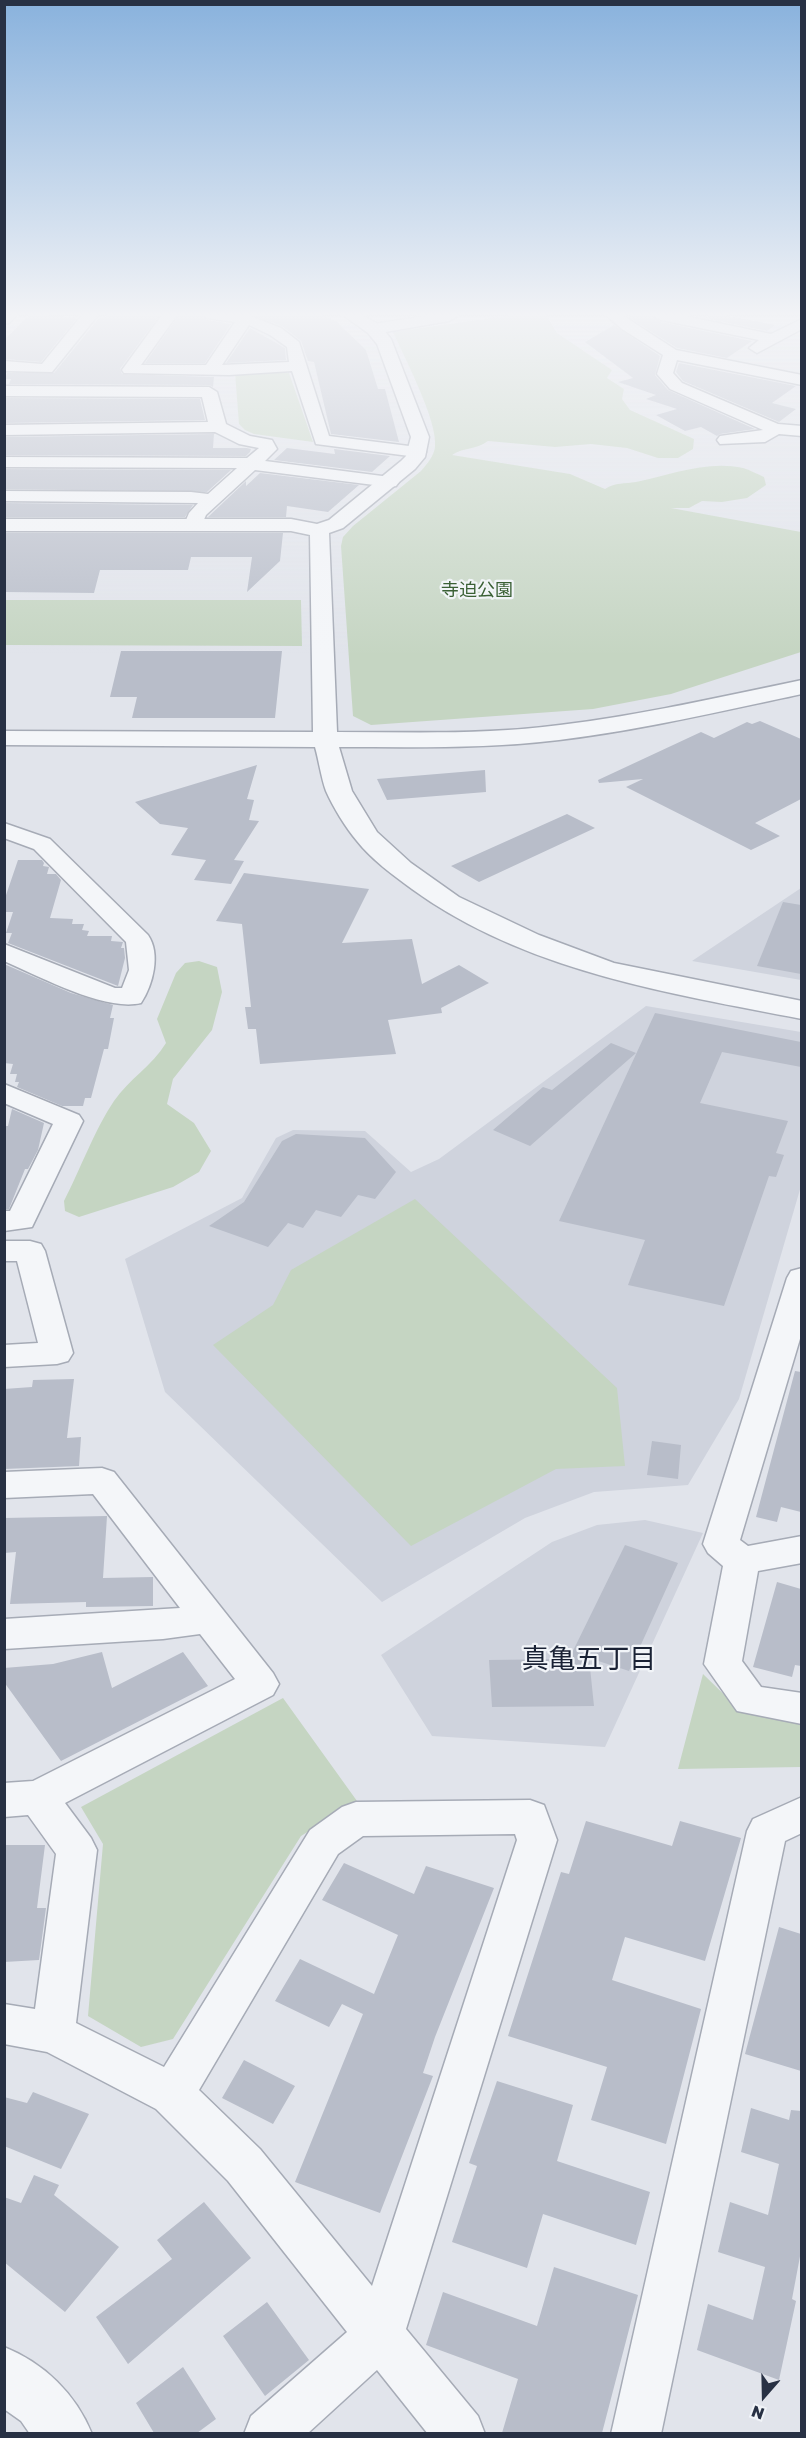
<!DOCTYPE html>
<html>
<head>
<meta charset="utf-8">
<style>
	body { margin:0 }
	#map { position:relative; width:806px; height:2438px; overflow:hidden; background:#e1e4eb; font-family:"Golos Text",sans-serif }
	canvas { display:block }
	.frame { position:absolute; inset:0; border:6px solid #283144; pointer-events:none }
	.north { position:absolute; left:734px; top:2366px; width:60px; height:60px; -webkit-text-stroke:4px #f1f4f8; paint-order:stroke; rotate:200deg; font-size:16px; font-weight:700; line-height:24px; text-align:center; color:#283144 }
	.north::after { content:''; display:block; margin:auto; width:21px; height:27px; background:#283144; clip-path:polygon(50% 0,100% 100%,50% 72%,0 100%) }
</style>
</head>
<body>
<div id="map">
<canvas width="806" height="2438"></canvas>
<div class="frame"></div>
<div class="north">N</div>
</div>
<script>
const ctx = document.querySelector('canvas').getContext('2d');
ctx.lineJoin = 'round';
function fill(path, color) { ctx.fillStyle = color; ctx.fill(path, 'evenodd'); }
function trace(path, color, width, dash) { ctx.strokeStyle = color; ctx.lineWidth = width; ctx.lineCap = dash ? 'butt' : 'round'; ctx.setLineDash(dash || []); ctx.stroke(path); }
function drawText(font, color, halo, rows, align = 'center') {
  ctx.font = font + ' "Golos Text","Noto Sans JP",sans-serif'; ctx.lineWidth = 4.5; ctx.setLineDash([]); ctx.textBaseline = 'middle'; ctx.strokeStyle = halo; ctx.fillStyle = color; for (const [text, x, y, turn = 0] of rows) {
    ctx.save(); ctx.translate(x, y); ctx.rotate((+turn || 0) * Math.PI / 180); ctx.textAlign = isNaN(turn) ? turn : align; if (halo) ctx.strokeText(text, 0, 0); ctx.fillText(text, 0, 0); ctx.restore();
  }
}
const built = new Path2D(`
	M801 888V980L692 961Z
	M646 1006 801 1032V1186L739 1399 688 1485 594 1492 525 1518 382 1602 165 1392 125 1259 242 1198 276 1138 293 1130 365 1131 411 1172 439 1159Z
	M645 1520 703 1533 605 1747 432 1736 381 1655 552 1542 597 1525Z`);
const green = new Path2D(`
	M513 315H546L557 333 612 370 607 378 624 389 622 399 630 410 694 439 693 449 678 458H658L627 448 591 444 555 447 488 441C477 450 463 447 452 455L570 474 605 489C616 482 624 484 636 482 669 475 708 460 743 468 750 470 757 474 764 477L766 485 747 498 722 502 702 501 689 508H671L801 532V652L671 694 593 709 371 725 353 716 341 546 343 537 353 526 421 471C427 464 434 456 435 447 438 421 404 357 393 332Z
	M280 371 289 373 313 442 254 434 245 430 239 424 235 373Z
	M5 600H301L302 646 5 645Z
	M199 961 217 967 222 992 212 1030 173 1079 167 1104 194 1123 211 1151 199 1172 173 1187 79 1217 65 1211 64 1201C80 1170 95 1129 114 1101 129 1079 152 1066 166 1043L157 1019 176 973 185 963Z
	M415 1199 617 1388 625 1466 556 1469 411 1546 213 1345 273 1305 291 1270Z
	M703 1674 742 1712 801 1723V1767L678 1769Z
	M283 1698 357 1801 301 1836 173 2039 141 2047 88 2016 103 1844 81 1807Z`);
const building = new Path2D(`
	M29 315 78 317 41 362 4 359V340Z
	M107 315H160L120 369 122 374 214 377 213 387 209 385 9 384 11 379H5L7 373H54L99 318H104Z
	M179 315H203L207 320 231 324 205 363H145Z
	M252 315H321L336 321 366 350 378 389H385L399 442 331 434 314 362 308 361 301 341 282 326Z
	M632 315H651L661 322 752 341 727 358 677 348 628 317Z
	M711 315H723L775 325 767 331 705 318Z
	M614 325 660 356 655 375 668 390 755 429 720 434 717 436 701 427 685 431 656 415 677 409 646 399 656 395 618 382 633 378 585 342Z
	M250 328 285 348 286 360 226 363Z
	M679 363 796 386 772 403 796 409 779 422 683 381 676 372Z
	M4 398 200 399 205 420 4 423Z
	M214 434 213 448H247L251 449 250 452 246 456 4 455V437Z
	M287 448 335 454 334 449 390 456 372 472 274 460Z
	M4 469 231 470 207 492 4 489Z
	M260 473 359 485 328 512 287 506 286 517H208L246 481V486Z
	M4 503 193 505 185 517H4Z
	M4 533H283L280 561 247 592 252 557H191L188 570H100L94 593 4 592Z
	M121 651H282L275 718H132L137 697H110Z
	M760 721 801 739V799L755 823 780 836 751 850 626 787 643 779 599 783 598 780 701 732 714 738 747 722 752 724Z
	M257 765 247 799 254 800 249 820 259 821 234 860 244 861 231 884 194 880 206 860 171 855 188 828 160 824 135 802Z
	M485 770 486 792 387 800 377 779Z
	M567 814 595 828 479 882 451 866Z
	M18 860H42L44 863 43 866 49 867 47 874H56L61 880 50 918 73 919 72 924H84L82 930 89 931 87 936H112L111 941 123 942 121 948H124L125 958 118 986 8 943 12 933H6L13 912H4V901Z
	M244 873 369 889 342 943 412 939 422 984 459 965 489 983 441 1008 442 1013 388 1020 396 1054 260 1064 256 1029H248L245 1007H251L242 924 216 921Z
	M783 902 801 905V974L757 966Z
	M4 964 71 993 113 1005 110 1018H114L108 1049H104L91 1098H85L83 1106H62L17 1087 19 1082H15L17 1074H10L13 1064 4 1063Z
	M655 1013 801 1042V1067L722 1052 700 1103 788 1121 776 1153 784 1155 776 1177 769 1176 724 1306 628 1285 645 1240 559 1221Z
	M611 1043 636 1053 530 1146 493 1130 543 1087 552 1090Z
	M12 1109 44 1123 38 1150 28 1169H25L9 1209H4V1126H8Z
	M296 1134 365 1138 396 1172 375 1199 358 1195 341 1217 316 1210 303 1228 288 1223 268 1247 209 1226 244 1202 282 1141Z
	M795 1371 801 1372V1512L781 1507 777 1522 756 1517Z
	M74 1379 67 1438 81 1437 79 1466 4 1469V1389L32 1387 33 1380Z
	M652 1441 681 1445 678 1479 647 1475Z
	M107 1516 103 1578 153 1577V1606L86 1607V1602L10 1604 16 1552 4 1553V1518Z
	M625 1545 678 1563 629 1671 589 1658 594 1706 492 1707 489 1660 569 1659Z
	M777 1582 801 1589V1666L795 1665 792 1677 753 1667Z
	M102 1652 112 1688 183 1652 208 1686 61 1761 4 1682V1668L53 1664Z
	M586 1821 672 1846 680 1821 741 1838 705 1961 625 1937 612 1980 701 2009 666 2144 591 2120 607 2067 508 2036 561 1872 569 1874Z
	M4 1845H45L37 1908H46L39 1960 4 1962Z
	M344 1863 414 1894 426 1866 494 1888 435 2037 423 2073 433 2076 380 2213 295 2182 363 2014 342 2004 329 2027 275 2001 300 1959 374 1994 398 1935 322 1900Z
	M779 1927 801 1934V2071L745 2054Z
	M244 2060 295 2086 273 2124 222 2098Z
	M497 2081 573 2105 557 2161 650 2192 636 2245 543 2214 527 2268 452 2242 477 2166 469 2163Z
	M33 2092 89 2114 61 2169 4 2146V2097L27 2103Z
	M751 2108 789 2120 791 2110 801 2111V2251L792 2299 796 2301 779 2380 697 2350 708 2304 753 2320 765 2267 718 2252 730 2202 768 2215 779 2164 741 2152Z
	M34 2175 59 2185 54 2195 119 2247 65 2312 4 2262V2197L21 2203Z
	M204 2202 251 2258 128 2364 96 2317 172 2259 157 2240Z
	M554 2267 638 2295 602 2433H502L518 2379 426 2345 443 2292 537 2326Z
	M267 2302 309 2360 265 2396 223 2336Z
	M183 2367 216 2419 197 2433H154L136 2403Z`);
const minor = new Path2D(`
	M4 315H17L9 323 4 324Z
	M82 315H98L52 372 4 371V361L42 364Z
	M162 315H177L141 365H206L235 322 207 318 205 315 250 316 281 328 299 342 329 436 417 447 423 448 426 452 423 456 417 457 316 444 292 371 229 375 124 373 122 370ZM249 325 270 335 287 347 289 362 222 365Z
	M432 315 457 316 449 321 374 334 366 329 374 324Z
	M606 315H622L676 350 802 375V385L677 360 673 373 682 383 778 424 802 426V436L779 434 765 442 720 444 717 440 720 436 763 430 670 389 657 374 663 355 622 329Z
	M653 315H680L771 334 802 319V329L757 353 749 348 759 340 661 320Z
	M4 386 209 387 217 392 226 424 250 436 272 440 277 449 265 461 390 477 396 478 399 482 396 486 390 487 255 470 206 515 200 529H186L184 525 189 513 198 503 4 501V491L191 492 208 494 237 468 4 467V457L247 458 259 448 239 444 215 432 4 435V425L208 422 202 397 4 396Z
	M4 823 50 839 148 935C161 954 153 985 141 1003 105 1012 39 976 4 961V944L115 988H122L129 970 126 942 34 849 4 838Z
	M4 1084 79 1115 83 1121 32 1227 4 1231V1211H10L53 1124 4 1103Z
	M4 1241H30L41 1244 45 1251 73 1353 68 1361 57 1364 4 1367V1345L38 1343 17 1261H4Z
	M802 1268V1332L740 1540 748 1546 802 1536V1563L758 1571 742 1661 761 1687 802 1693V1724L737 1711 704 1664 723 1566 708 1553 703 1544 787 1278 791 1271Z
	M102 1468 114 1472 273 1673 279 1684 273 1695 65 1803 91 1838 97 1850 76 2023 164 2067 310 1830 342 1807 356 1802 530 1800 544 1805 557 1840 406 2329 478 2416 485 2434H428L377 2370 307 2434H244L251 2416 347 2332 228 2181 156 2109 47 2052 4 2044V2004L35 2009 56 1854 28 1815 4 1817V1783L33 1781 235 1679 200 1634 163 1639 4 1649V1619L180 1608 93 1494 4 1498V1472ZM515 1834 517 1840 372 2286 260 2149 199 2090 338 1854 363 1836Z
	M802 1797V1833L785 1841 661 2434H611L747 1831 753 1819Z`);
const tertiary = new Path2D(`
	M343 315H362L380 325 391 339 429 437 425 457 415 469 343 528 329 533 337 732C411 732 486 735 560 725 641 715 721 697 802 680V694C721 711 641 730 559 740 486 749 413 747 339 747L352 791 377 832 411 863 459 897 539 935 614 963 802 1001V1019C668 993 525 971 412 889 393 875 372 860 357 841 346 828 333 807 326 791 321 777 319 761 315 747L4 745V731L313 732 310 535 291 531H4V519H291L317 524 329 520 401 461 406 456 411 437 377 344 368 333Z
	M4 2347C44 2363 76 2394 92 2434H30L21 2421 4 2409Z`);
const farParknames = [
	["寺迫公園",477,590]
];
const nearNeighbourhoodnames = [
	["真亀五丁目",589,1659]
];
fill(built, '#cfd3dd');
fill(green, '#c5d5c2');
fill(building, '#b8bdc9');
trace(minor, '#a6abb6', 3);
trace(tertiary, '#a6abb6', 3);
fill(minor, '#f4f6f9');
fill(tertiary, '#f4f6f9');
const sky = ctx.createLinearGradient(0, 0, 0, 656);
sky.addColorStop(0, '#89b2dd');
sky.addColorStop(0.48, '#f2f3f6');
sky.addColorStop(1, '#f2f3f600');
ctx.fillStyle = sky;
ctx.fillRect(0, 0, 806, 656);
drawText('18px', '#3a6035', '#f1f4f8', farParknames);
drawText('27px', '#1a2235', '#f1f4f8', nearNeighbourhoodnames);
</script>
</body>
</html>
